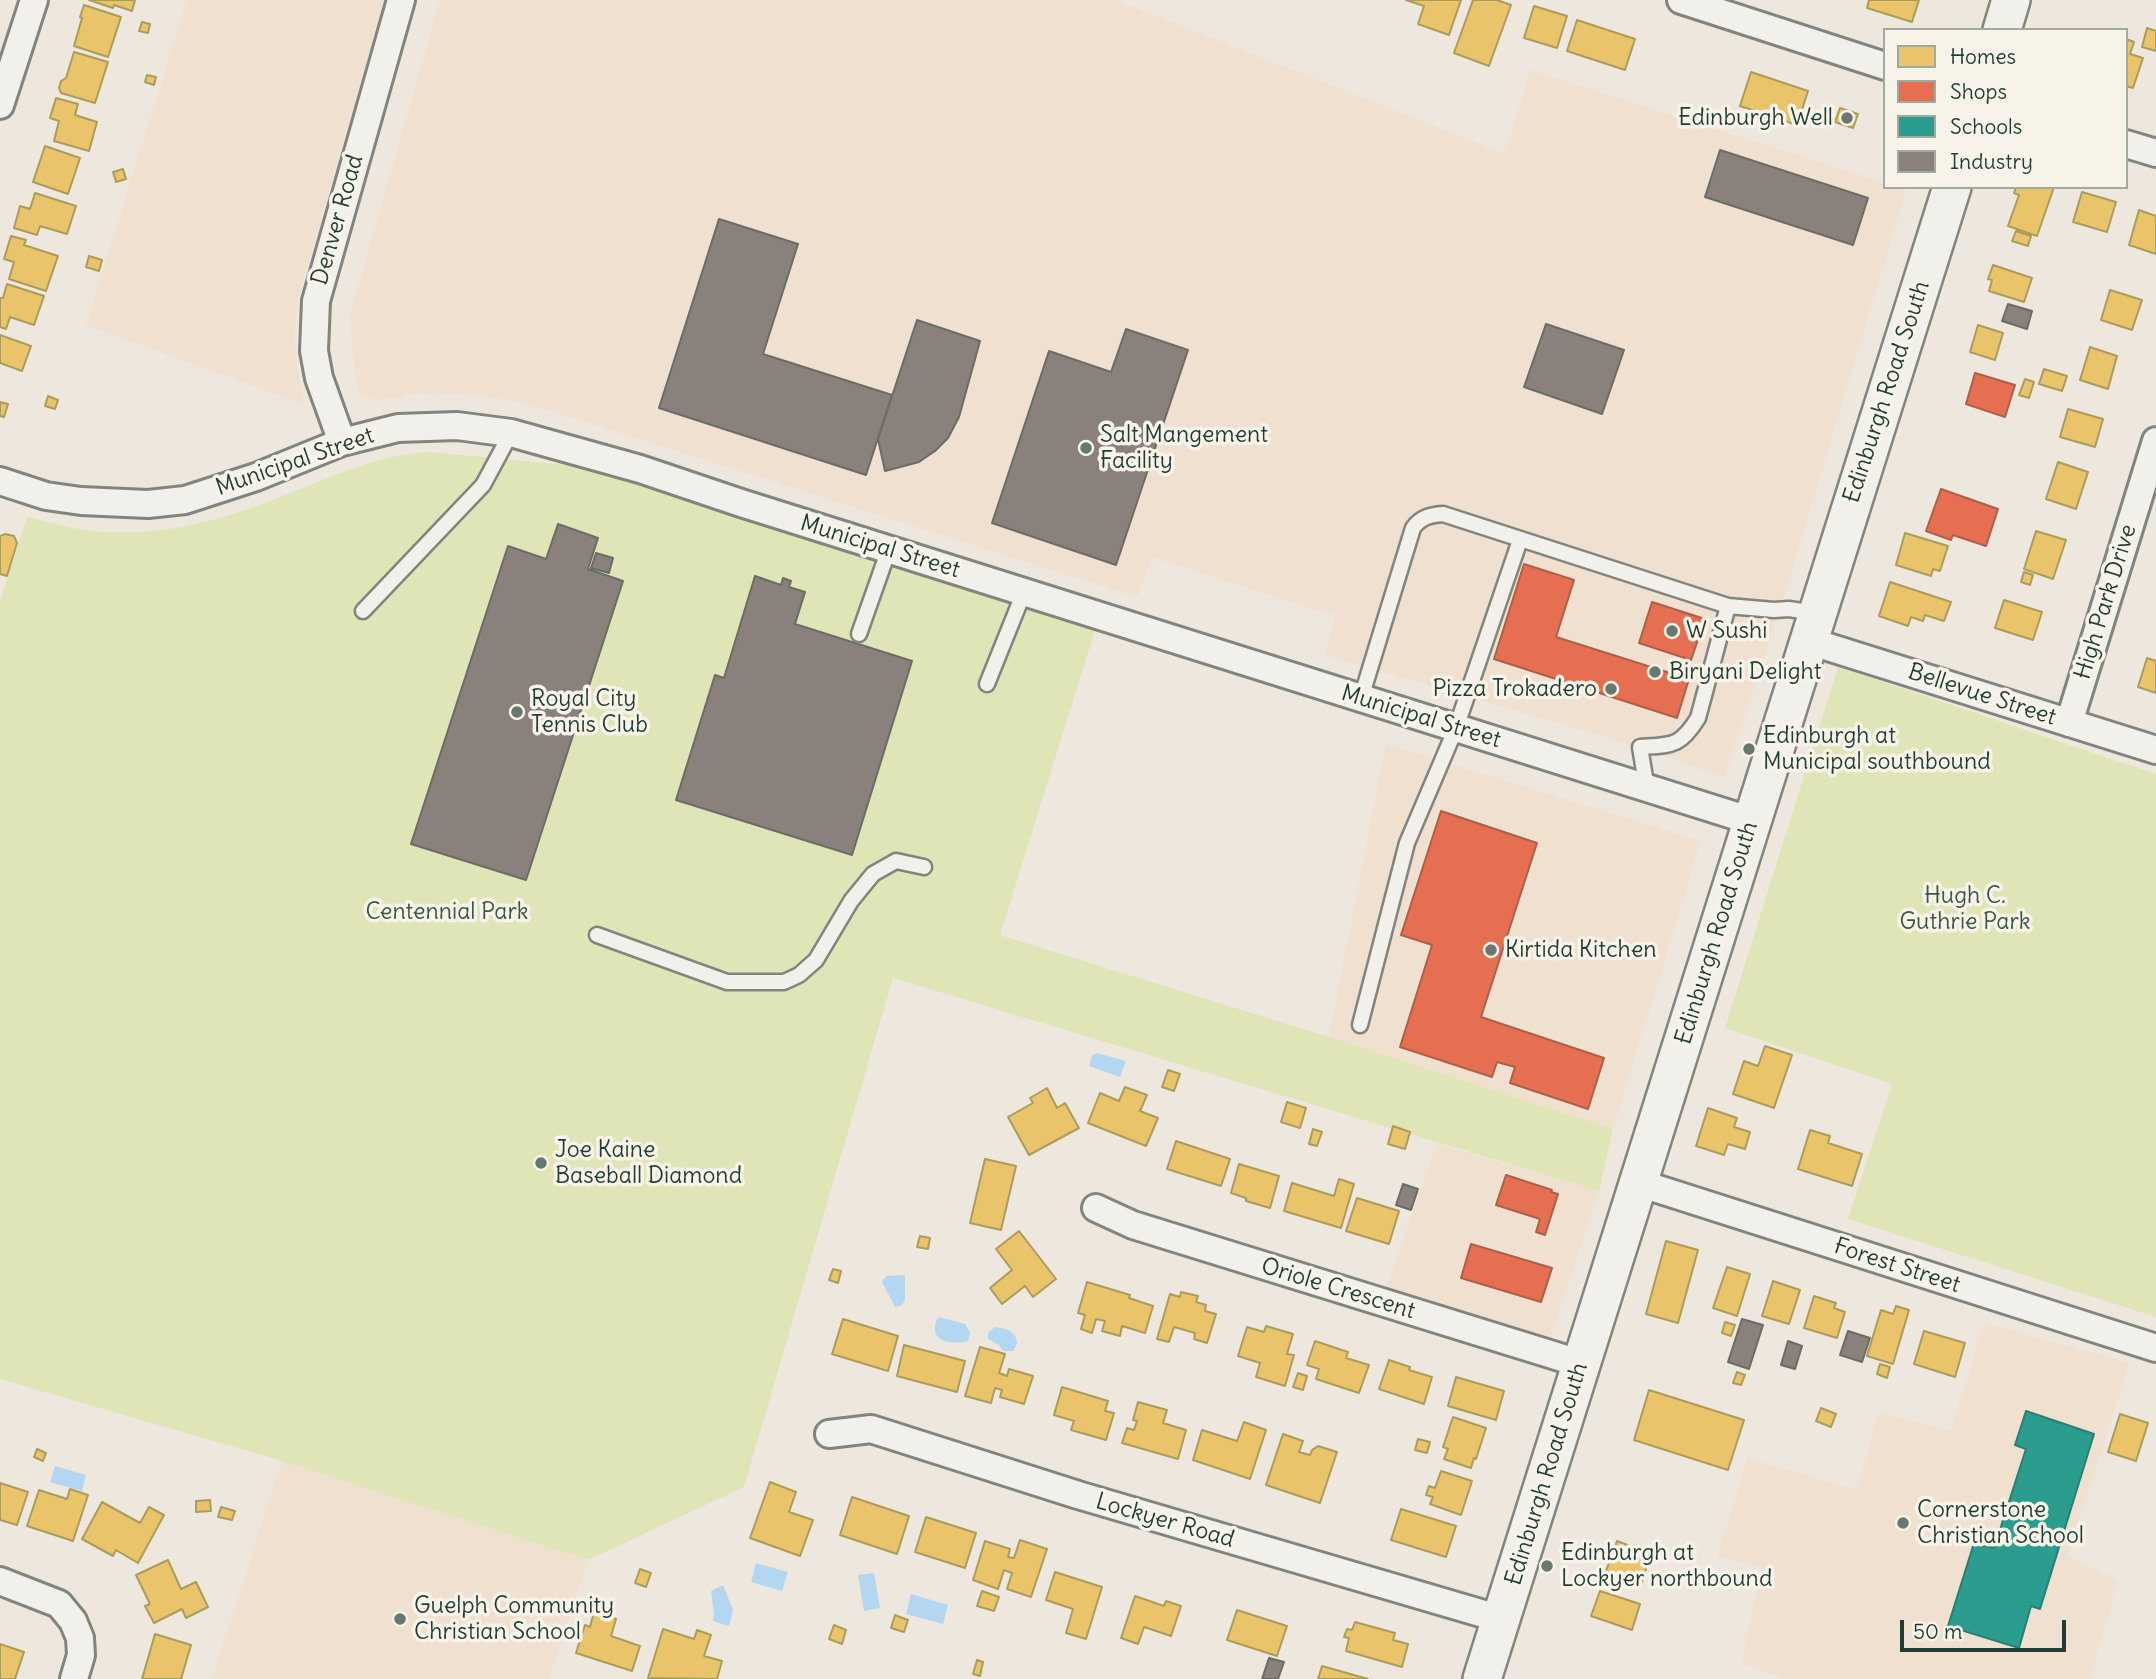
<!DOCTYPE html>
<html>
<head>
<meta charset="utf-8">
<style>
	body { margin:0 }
	#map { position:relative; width:2156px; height:1679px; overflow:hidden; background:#eee7de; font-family:Delius,sans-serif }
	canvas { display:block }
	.legend { position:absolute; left:1883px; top:28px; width:245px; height:161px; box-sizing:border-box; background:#f7f3e8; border:2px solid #a1aaa0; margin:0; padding:9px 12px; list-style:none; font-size:21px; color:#1f3d34 }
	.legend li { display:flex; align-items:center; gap:14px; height:35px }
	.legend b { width:35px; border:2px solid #a1aaa0 }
	.scale { position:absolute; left:1900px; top:1620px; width:166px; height:32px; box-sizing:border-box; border:4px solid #1f3d34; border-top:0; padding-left:9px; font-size:21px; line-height:24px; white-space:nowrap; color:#1f3d34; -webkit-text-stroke:5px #f7f3e8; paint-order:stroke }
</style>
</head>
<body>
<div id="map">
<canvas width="2156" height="1679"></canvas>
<ul class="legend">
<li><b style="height:19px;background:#e9c46a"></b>Homes</li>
<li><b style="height:19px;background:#e76f51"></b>Shops</li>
<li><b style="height:19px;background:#2a9d8f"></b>Schools</li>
<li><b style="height:19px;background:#8a817c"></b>Industry</li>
</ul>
<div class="scale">50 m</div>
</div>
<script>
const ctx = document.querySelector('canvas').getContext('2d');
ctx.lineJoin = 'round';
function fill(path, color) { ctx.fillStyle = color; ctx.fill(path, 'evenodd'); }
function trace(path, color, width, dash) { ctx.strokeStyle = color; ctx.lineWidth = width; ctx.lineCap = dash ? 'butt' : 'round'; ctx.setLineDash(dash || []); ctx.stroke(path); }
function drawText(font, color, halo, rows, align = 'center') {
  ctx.font = font + ' Delius,sans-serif'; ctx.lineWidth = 7; ctx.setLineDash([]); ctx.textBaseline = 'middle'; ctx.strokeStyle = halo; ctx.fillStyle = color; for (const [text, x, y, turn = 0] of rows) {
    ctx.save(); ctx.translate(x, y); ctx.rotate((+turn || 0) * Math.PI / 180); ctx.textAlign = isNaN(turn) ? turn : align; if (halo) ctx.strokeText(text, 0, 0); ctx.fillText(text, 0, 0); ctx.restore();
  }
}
const built = new Path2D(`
	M187 0H384L298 299 294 341 303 404 86 325Z
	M440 0H1116L1505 154 1530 70 1885 183V187H1898L1906 190 1789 581 1725 778 1640 747 1325 655 1335 616 1152 557 1137 597 529 404 482 396 423 393 376 400 358 395 349 318Z
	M1386 744 1701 841 1613 1129 1329 1037Z
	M1437 1144 1599 1191 1542 1364 1377 1313Z
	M1984 1323 2130 1363 2067 1556 2118 1580 2090 1679H1785L1741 1663 1762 1567 1718 1557 1747 1458 1857 1490 1879 1412 1951 1431Z
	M282 1461 588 1560 549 1679H212Z`);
const green = new Path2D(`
	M430 452 691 477 1096 627 1000 935 1329 1037 1613 1129 1599 1191 893 978 744 1487 588 1560 282 1461 0 1379V602L27 517C44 521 62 526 79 529 151 541 221 521 288 494 334 476 380 454 430 452Z
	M1838 667 2156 774V1317L1848 1219 1892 1084 1725 1028Z`);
const water = new Path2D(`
	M1097 1053 1126 1061 1120 1077 1089 1066 1092 1055Z
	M905 1275V1300L902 1305 895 1307 882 1282 886 1276Z
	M939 1317 965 1324 970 1333 968 1341C959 1344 937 1344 935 1331 934 1329 936 1321 937 1319Z
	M995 1327C1006 1328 1017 1331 1017 1344L1013 1351H1003L999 1345 988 1339V1333Z
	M55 1466 86 1475 82 1491 50 1482Z
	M756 1563 788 1572 782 1591 751 1582Z
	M874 1573 880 1608 864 1611 858 1575Z
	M723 1585 733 1610 729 1626 713 1621 714 1614 711 1591Z
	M911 1594 948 1605 943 1624 906 1614Z`);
const homes = new Path2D(`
	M89 0H135L132 11 114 5 113 8Z
	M1406 0H1461L1449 35 1418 24 1424 6Z
	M1473 0H1497L1511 5 1489 66 1454 53Z
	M1869 0H1919L1912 22 1867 8Z
	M84 5 121 17 108 57 74 46 82 18 80 17Z
	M1534 6 1567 16 1557 48 1524 38Z
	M1577 20 1635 39 1625 70 1567 51Z
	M142 22 150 24 148 33 139 31Z
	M2147 28 2156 31V51L2142 47Z
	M2126 39 2134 42 2130 54 2143 58 2133 88 2126 86Z
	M74 52 108 62 95 103 61 93 59 88 61 81 66 78Z
	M1751 72 1808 91 1797 125 1740 106Z
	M147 75 156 77 154 85 145 82Z
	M56 98 78 104 75 115 97 122 89 151 54 141 59 121 50 118Z
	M1840 108 1858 114 1853 128 1835 122Z
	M45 146 80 158 68 194 33 182Z
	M123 169 126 179 116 182 113 172Z
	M2016 187H2054L2037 236 2008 226 2019 195 2014 193Z
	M2082 192 2116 202 2107 232 2073 222Z
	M35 193 76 206 67 234 40 226 37 235 14 228 20 206 30 209Z
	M2139 210 2156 216V254L2129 245Z
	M2016 231 2031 236 2028 246 2012 241Z
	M11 236 26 240 24 245 58 256 46 291 9 279 14 262 4 259Z
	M89 256 102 260 99 271 86 267Z
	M1993 265 2032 278 2024 302 1989 291 1992 280 1988 279Z
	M7 284 44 296 34 325 10 317 6 329 0 327V298H3Z
	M2110 290 2142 300 2132 330 2101 320Z
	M1978 325 2003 333 1995 360 1970 352Z
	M0 335 31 346 22 371 0 363Z
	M2090 347 2117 356 2108 389 2080 380Z
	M2044 369 2067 376 2062 391 2039 384Z
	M2025 379 2034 382 2029 398 2019 395Z
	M48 396 58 400 55 409 45 406Z
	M0 402 8 404 4 417 0 416Z
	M2068 409 2103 419 2095 447 2060 437Z
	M2058 462 2088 472 2076 509 2046 499Z
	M2036 531 2066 540 2053 579 2024 569Z
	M1905 533 1948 546 1940 571 1933 569 1931 576 1896 565Z
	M5 534 14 536 17 543 7 576 0 574V536Z
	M2024 572 2033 575 2030 585 2021 582Z
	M1890 582 1951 602 1944 621 1925 615 1923 621 1911 617 1908 626 1879 616Z
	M2004 600 2042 612 2033 640 1995 628Z
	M2147 658 2156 661V693L2138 687Z
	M1765 1046 1792 1055 1774 1108 1733 1094 1744 1061 1758 1066Z
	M1168 1070 1180 1074 1174 1091 1162 1087Z
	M1125 1087 1147 1095 1140 1111 1158 1118 1146 1146 1088 1123 1100 1093 1119 1101Z
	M1047 1088 1057 1108 1065 1103 1079 1128 1029 1155 1008 1117 1033 1103 1030 1098Z
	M1287 1102 1306 1108 1300 1128 1281 1122Z
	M1708 1108 1737 1118 1734 1127 1750 1132 1745 1149 1728 1144 1724 1155 1696 1146Z
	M1393 1126 1410 1132 1405 1149 1388 1144Z
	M1313 1129 1322 1132 1317 1146 1309 1144Z
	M1810 1130 1830 1136 1828 1143 1862 1154 1852 1186 1798 1169Z
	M1176 1141 1230 1159 1221 1186 1167 1169Z
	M985 1159 1016 1166 1001 1230 970 1223Z
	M1239 1164 1279 1176 1270 1208 1246 1201V1198L1231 1193Z
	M1339 1179 1354 1184 1341 1228 1284 1211 1292 1183 1334 1196Z
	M1357 1198 1399 1211 1389 1244 1346 1231Z
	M1019 1231 1056 1279 1033 1297 1025 1286 1002 1304 990 1288 1012 1270 996 1249Z
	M920 1236 930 1238 928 1249 917 1247Z
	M1666 1241 1698 1250 1678 1323 1646 1314Z
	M1727 1267 1750 1274 1737 1316 1713 1308Z
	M833 1269 841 1271 838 1283 829 1280Z
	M1773 1281 1800 1290 1789 1324 1762 1316Z
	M1087 1282 1130 1295 1129 1298 1153 1306 1145 1333 1122 1326 1120 1336 1102 1331 1105 1321 1096 1319 1092 1333 1081 1329 1085 1315 1078 1313Z
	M1181 1292 1198 1296 1196 1302 1206 1305 1205 1311 1216 1314 1207 1343 1194 1339 1195 1333 1174 1327 1169 1342 1157 1339 1170 1294 1180 1297Z
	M1814 1296 1836 1303 1834 1308 1845 1312 1837 1338 1804 1328Z
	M1896 1306 1909 1310 1893 1364 1867 1356 1881 1310 1893 1314Z
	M843 1319 898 1336 888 1371 832 1354Z
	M1725 1322 1735 1325 1731 1336 1722 1333Z
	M1266 1326 1293 1334 1287 1354 1294 1355 1285 1386 1256 1377 1260 1363 1238 1356 1247 1327 1264 1332Z
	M1924 1331 1965 1343 1955 1377 1914 1364Z
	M1315 1341 1348 1352 1346 1358 1369 1365 1359 1393 1316 1379 1319 1369 1307 1365Z
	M904 1345 965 1361 957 1392 897 1376Z
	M980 1347 1005 1354 999 1373 1007 1376 1009 1369 1033 1376 1024 1404 1000 1397 1002 1390 995 1388 991 1403 965 1396Z
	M1389 1360 1410 1367 1409 1370 1432 1377 1424 1404 1379 1389Z
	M1880 1364 1890 1367 1887 1378 1877 1374Z
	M1737 1372 1745 1375 1741 1385 1733 1383Z
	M1298 1373 1307 1376 1303 1390 1293 1387Z
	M1456 1377 1504 1391 1496 1420 1448 1406Z
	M1062 1387 1108 1401 1105 1411 1114 1413 1106 1440 1071 1430 1074 1421 1054 1415Z
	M1649 1390 1744 1420 1728 1470 1634 1440Z
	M1138 1402 1167 1410 1163 1423 1186 1430 1178 1459 1122 1443 1127 1428 1134 1430 1137 1421 1133 1420Z
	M1821 1408 1836 1414 1831 1427 1816 1421Z
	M2120 1414 2148 1423 2136 1461 2108 1452Z
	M1453 1417 1486 1428 1476 1459 1474 1458 1471 1468 1444 1459 1448 1449 1443 1447Z
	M1244 1422 1266 1430 1250 1479 1193 1460 1202 1430 1237 1441Z
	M1283 1434 1303 1441 1299 1452 1310 1455 1312 1450 1318 1446 1337 1452 1320 1503 1266 1485Z
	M1418 1439 1430 1442 1427 1453 1415 1450Z
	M37 1449 46 1453 43 1461 34 1457Z
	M1441 1471 1472 1481 1461 1515 1430 1504 1433 1497 1426 1495 1429 1486 1435 1488Z
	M770 1482 796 1492 789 1512 813 1520 800 1556 750 1538Z
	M0 1483 28 1492 17 1525 0 1520Z
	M70 1489 88 1495 73 1541 27 1526 39 1490 67 1499Z
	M852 1497 909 1516 897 1554 840 1535Z
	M210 1500 211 1511 196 1512V1501Z
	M102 1502 140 1523 149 1507 164 1515 138 1563 116 1550 113 1556 82 1539Z
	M221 1507 235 1511 232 1520 218 1517Z
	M1401 1509 1456 1526 1446 1557 1391 1540Z
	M926 1517 976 1533 965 1568 915 1552Z
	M1020 1540 1047 1549 1031 1597 1007 1589 1012 1573 1004 1570 998 1589 973 1580 985 1541 1010 1549 1008 1557 1014 1558Z
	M1617 1541 1651 1554 1641 1584 1606 1571Z
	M168 1560 181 1589 196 1582 208 1607 186 1618 182 1609 154 1623 145 1606 150 1604 136 1575Z
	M640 1569 651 1573 646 1587 635 1583Z
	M1055 1572 1102 1587 1086 1639 1066 1633 1073 1609 1046 1600Z
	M982 1591 999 1597 994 1611 977 1606Z
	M1600 1591 1640 1604 1632 1630 1591 1616Z
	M1135 1596 1164 1606 1166 1601 1181 1606 1171 1636 1144 1627 1138 1644 1121 1638Z
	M1237 1610 1287 1626 1277 1656 1227 1640Z
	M594 1612 616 1619 611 1636 640 1646 632 1671 576 1653 585 1625 590 1627Z
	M895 1615 908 1620 904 1632 891 1628Z
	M1355 1622 1395 1633 1393 1640 1408 1644 1402 1667 1346 1651 1349 1638 1344 1637 1347 1629 1352 1630Z
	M834 1625 846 1630 842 1644 829 1639Z
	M663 1629 694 1639 697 1630 711 1635 704 1656 722 1661 717 1679 648 1678Z
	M155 1634 191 1645 181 1679H142Z
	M0 1644 24 1652 15 1679H0Z
	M977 1660 983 1662 980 1676 973 1674Z
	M1322 1666 1368 1679H1318Z`);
const shops = new Path2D(`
	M1975 373 2015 385 2005 417 1966 404Z
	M1941 489 1998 509 1986 546 1953 535 1951 540 1926 531Z
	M1524 564 1574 580 1556 637 1689 679 1677 718 1494 659Z
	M1652 602 1705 619 1691 660 1639 643Z
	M1441 811 1537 843 1481 1017 1604 1058 1588 1109 1510 1083 1515 1067 1497 1062 1492 1077 1400 1047 1432 945 1401 935Z
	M1506 1175 1552 1190 1551 1192 1558 1194 1545 1235 1536 1232 1540 1219 1496 1205Z
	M1471 1244 1552 1268 1541 1302 1461 1278Z`);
const schools = new Path2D(`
	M2026 1411 2094 1434 2040 1609 2031 1606 2019 1648 1948 1626 1974 1543 1994 1548 2026 1449 2015 1445Z`);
const industry = new Path2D(`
	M1720 150 1868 198 1853 245 1705 197Z
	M719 219 798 244 763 354 892 395 866 475 659 408Z
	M2008 304 2032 311 2027 329 2002 321Z
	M917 320 980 341 959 417 948 438 935 451 919 462 885 471 878 439Z
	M1546 324 1624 350 1602 414 1524 387Z
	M1126 329 1188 350 1116 565 992 523 1049 351 1111 372Z
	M558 524 598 538 588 569 623 581 526 880 411 844 508 546 546 559Z
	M596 553 613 558 609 573 591 568Z
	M755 576 781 585 783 578 791 581 789 587 805 592 795 624 912 661 852 855 676 800 715 675 724 678Z
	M1403 1184 1418 1189 1411 1210 1396 1205Z
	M1742 1319 1763 1325 1749 1369 1728 1362Z
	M1848 1331 1870 1338 1862 1362 1840 1355Z
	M1788 1341 1802 1346 1795 1369 1781 1365Z
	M1269 1658 1284 1662 1278 1679H1262Z`);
const lane = new Path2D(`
	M363 611 483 485 511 433
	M859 634 889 549
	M987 684 1024 592
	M1361 698 1413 528C1421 517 1430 515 1443 514L1728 606 1774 610 1789 609 1815 613
	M1647 789 1640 747C1672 745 1680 747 1698 718L1728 606
	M597 935 727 982H784L799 975 816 960 851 901 873 874 896 861 924 867
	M1360 1025 1407 843 1456 728 1520 540`);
const street = new Path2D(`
	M1681 0 1885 66
	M0 105 34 0
	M2126 144 2156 153
	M342 442 319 378 314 351 316 301 401 0
	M0 481 46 496 81 501 148 504 185 500 256 477 342 442 398 428 457 426 511 433 640 469 741 503 1752 821
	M1809 641 2156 750
	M2069 723 2156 441
	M1639 1183 2156 1348
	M1096 1208 1133 1225 1582 1364
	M829 1434 871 1429 1078 1495 1501 1619
	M0 1581 59 1604 73 1621 80 1638 81 1655 74 1679`);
const secondary = new Path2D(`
	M2002 30 2011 0
	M1482 1679 1952 187`);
const markers = [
	[1847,118,7,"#677870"],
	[1086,448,7,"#677870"],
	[1672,631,7,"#677870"],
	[1655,672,7,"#677870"],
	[1611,689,7,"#677870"],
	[517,712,7,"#677870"],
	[1749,749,7,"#677870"],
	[1491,950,7,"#677870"],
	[541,1163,7,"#677870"],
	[1903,1523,7,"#677870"],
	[1547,1566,7,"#677870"],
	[400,1619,7,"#677870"]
];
const poiNames = [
	["Edinburgh Well",1833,118,"right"],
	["Salt Mangement",1100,435],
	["Facility",1100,461],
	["W Sushi",1686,631],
	["Biryani Delight",1669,672],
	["Pizza Trokadero",1597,689,"right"],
	["Royal City",531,699],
	["Tennis Club",531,725],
	["Edinburgh at",1763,736],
	["Municipal southbound",1763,762],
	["Kirtida Kitchen",1505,950],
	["Joe Kaine",555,1150],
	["Baseball Diamond",555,1176],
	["Cornerstone",1917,1510],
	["Christian School",1917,1536],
	["Edinburgh at",1561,1553],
	["Lockyer northbound",1561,1579],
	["Guelph Community",414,1606],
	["Christian School",414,1632]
];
const streetNames = [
	["Denver Road",338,220,-74],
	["Edinburgh Road South",1887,392,-72],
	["Municipal Street",295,462,-19],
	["Municipal Street",880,547,17],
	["High Park Drive",2106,602,-73],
	["Bellevue Street",1982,695,18],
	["Municipal Street",1421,717,17],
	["Edinburgh Road South",1717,933,-73],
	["Forest Street",1897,1266,18],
	["Oriole Crescent",1338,1289,17],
	["Edinburgh Road South",1547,1474,-73],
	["Lockyer Road",1165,1521,16]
];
const parkNames = [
	["Hugh C.",1965,896],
	["Guthrie Park",1965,922],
	["Centennial Park",447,912]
];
fill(built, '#efe0d0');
fill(green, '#e0e5b7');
fill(water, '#b4d7f1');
fill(homes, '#e9c46a');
trace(homes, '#ac9c5a', 2);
fill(shops, '#e76f51');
trace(shops, '#ab6048', 2);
fill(schools, '#2a9d8f');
trace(schools, '#278074', 2);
fill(industry, '#8a817c');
trace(industry, '#6a6d66', 2);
trace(lane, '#82847e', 19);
trace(street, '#82847e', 32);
trace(secondary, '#82847e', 42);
trace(lane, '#f1f0eb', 14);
trace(street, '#f1f0eb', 26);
trace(secondary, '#f1f0eb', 37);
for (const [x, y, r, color] of markers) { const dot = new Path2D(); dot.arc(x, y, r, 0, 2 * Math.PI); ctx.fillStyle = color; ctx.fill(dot); trace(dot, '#f7f3e8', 2.5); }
drawText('23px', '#1f3d34', '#f7f3e8', poiNames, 'left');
drawText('23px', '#1f3d34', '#f7f3e8', streetNames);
drawText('23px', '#3a5643', '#f7f3e8', parkNames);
</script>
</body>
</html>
